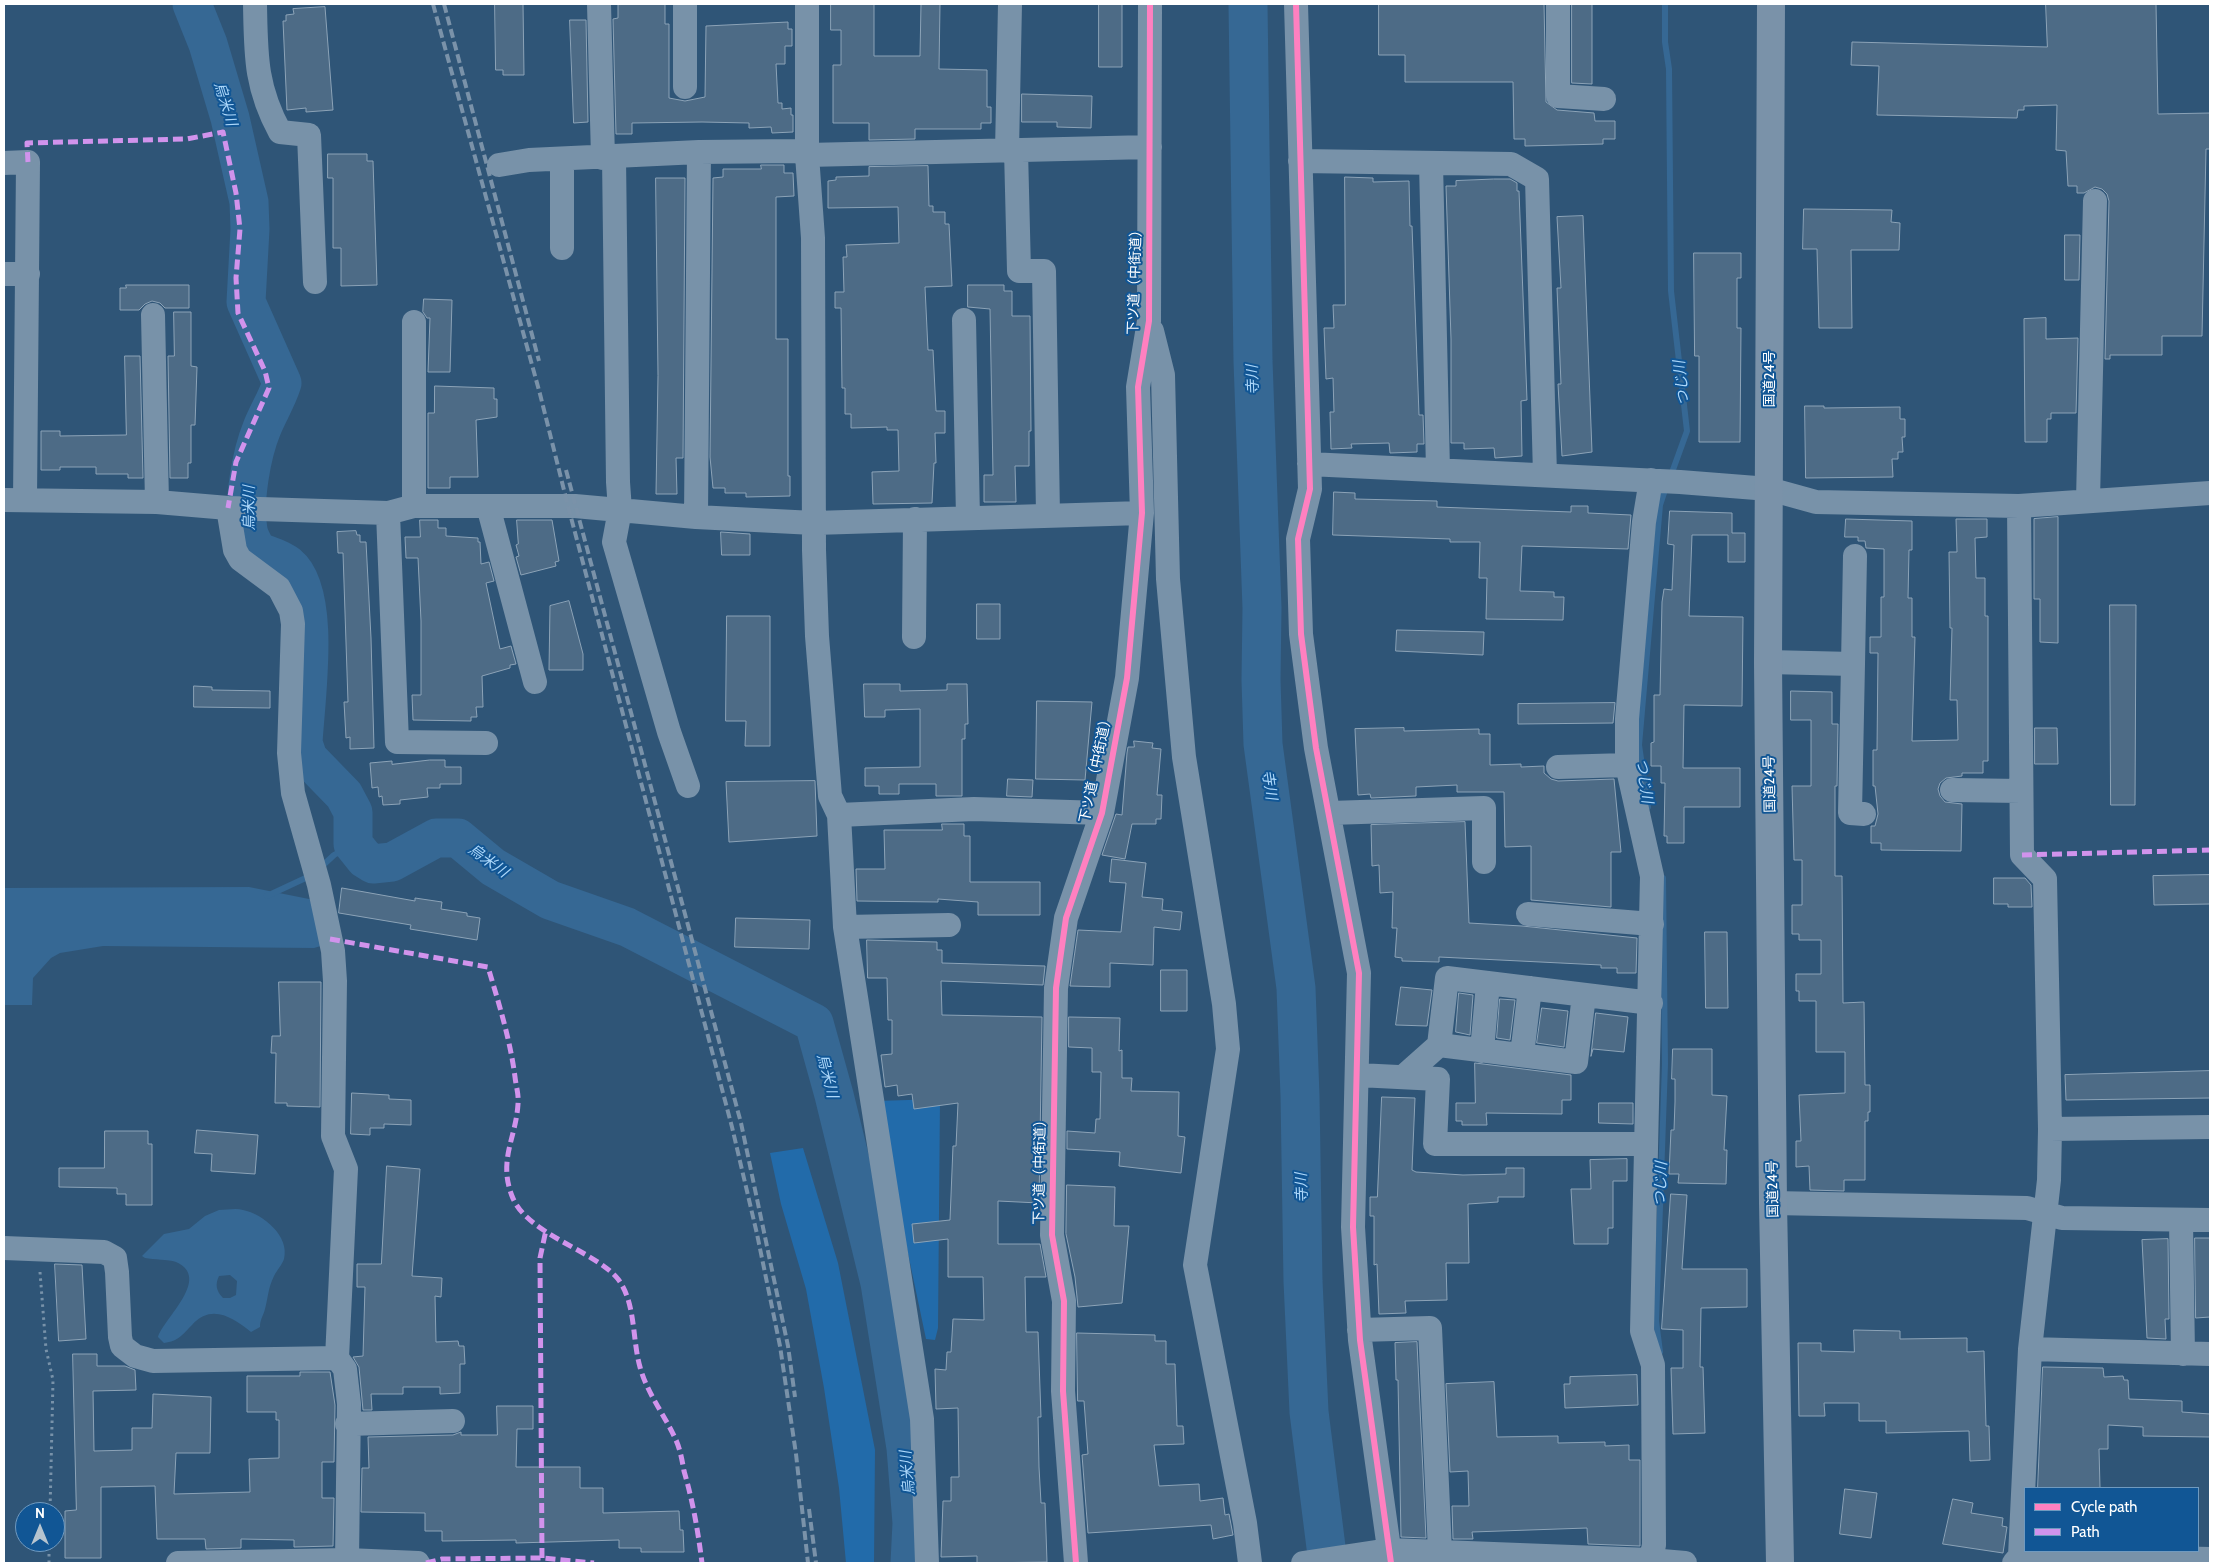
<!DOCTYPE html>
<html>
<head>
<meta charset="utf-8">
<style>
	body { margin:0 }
	#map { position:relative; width:2214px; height:1567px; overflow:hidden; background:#2f5577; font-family:Cabin,sans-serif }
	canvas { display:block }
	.frame { position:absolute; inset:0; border:5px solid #fff; pointer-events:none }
	.legend { position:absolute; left:2024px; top:1487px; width:175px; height:65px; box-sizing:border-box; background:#115695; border:1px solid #709abf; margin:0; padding:6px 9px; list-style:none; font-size:15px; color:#fff }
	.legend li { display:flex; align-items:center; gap:10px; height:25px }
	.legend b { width:25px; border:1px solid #709abf }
	.north { position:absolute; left:15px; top:1502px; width:50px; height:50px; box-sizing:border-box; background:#115695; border:1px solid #709abf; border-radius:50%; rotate:0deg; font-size:14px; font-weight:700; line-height:20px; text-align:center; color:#fff }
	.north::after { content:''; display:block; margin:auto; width:18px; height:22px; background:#b6c4cf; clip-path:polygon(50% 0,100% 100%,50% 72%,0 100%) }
</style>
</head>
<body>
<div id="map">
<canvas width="2214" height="1567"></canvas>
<div class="frame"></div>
<ul class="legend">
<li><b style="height:6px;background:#ff80c0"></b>Cycle path</li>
<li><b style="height:6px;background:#d193ec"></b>Path</li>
</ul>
<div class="north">N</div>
</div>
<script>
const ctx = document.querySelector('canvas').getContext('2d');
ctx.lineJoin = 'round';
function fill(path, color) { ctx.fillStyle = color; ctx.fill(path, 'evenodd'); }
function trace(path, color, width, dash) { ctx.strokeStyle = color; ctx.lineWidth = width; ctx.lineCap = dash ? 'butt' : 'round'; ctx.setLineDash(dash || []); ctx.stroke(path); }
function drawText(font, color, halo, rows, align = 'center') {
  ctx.font = font + ' Cabin,"Noto Sans JP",sans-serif'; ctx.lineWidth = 4; ctx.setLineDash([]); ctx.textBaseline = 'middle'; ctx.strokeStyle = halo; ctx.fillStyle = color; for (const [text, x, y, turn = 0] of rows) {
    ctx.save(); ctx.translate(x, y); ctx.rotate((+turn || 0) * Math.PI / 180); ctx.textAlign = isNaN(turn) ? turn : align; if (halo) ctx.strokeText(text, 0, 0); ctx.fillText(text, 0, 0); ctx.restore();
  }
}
const green = new Path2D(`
	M940 1099 938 1328 935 1340 926 1339 876 1101Z
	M803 1148 838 1263 875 1450 874 1563H846L839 1488 824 1388 806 1289 781 1204 770 1153Z`);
const water = new Path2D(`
	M249 887 314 900 324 945 314 948 103 946 60 953 51 958 33 978 32 1005H4V888Z
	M219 1210C227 1210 236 1208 243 1210 263 1214 290 1236 284 1259 282 1265 277 1270 274 1276 268 1288 268 1298 265 1309 263 1317 260 1319 260 1327L251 1332C233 1318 212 1303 192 1325 182 1335 179 1341 164 1343L158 1337C164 1318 212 1278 176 1262 168 1259 154 1260 145 1258L142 1256 164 1234 189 1229 205 1216ZM230 1275 237 1281 236 1295 230 1298H223C216 1291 215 1284 219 1276Z`);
const stream = new Path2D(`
	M1665 4V42L1669 69 1671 291 1687 431 1670 478
	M1648 807 1639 745 1660 505 1666 487
	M320 868 334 855 353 844
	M267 896 312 875
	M1660 1352 1656 1321 1665 1064 1663 878`);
const river = new Path2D(`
	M192 4 208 44 230 118 249 202 250 229 246 302 282 383C277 399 268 413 262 428 251 455 243 502 248 530 249 537 254 545 257 551 266 555 280 558 288 565 322 593 305 701 303 743L308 758 344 795 353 812V844L365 859 373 864 392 862 436 838H458L493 867 550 900 627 927 814 1023 834 1095 880 1283 906 1448 912 1523 910 1563
	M1248 4 1253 361 1262 608 1261 680 1263 744 1296 988 1300 1096 1303 1281 1309 1412 1328 1563`);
const building = new Path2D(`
	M495 4H523L524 75H503V70H496Z
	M665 4V24H669V98L685 101 705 97 706 26 788 22V29H792V46H785V64H776L778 103H782V109L791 108V115H793V132L772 133 771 127 749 128V123L702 122 632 123V134H616L613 19 618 18V5Z
	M831 4H874V56H920L921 4H940L939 69 987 70V107H991V123H981V129H915V139L869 140V123H833V65H841V30H831Z
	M1099 4H1122V67H1099Z
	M1379 4H1544L1546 102 1557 110 1594 113 1595 121H1615V139H1603V144L1525 146V139H1514L1513 82H1405V55H1379Z
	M1572 4H1592V84L1572 83Z
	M2046 4H2156L2158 114 2210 113V149H2206L2202 336H2162V355H2110V359H2105L2109 201 2107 194 2102 189 2095 187 2084 193H2077V186H2068L2066 151 2056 150 2057 105 2024 106V110H2018L2017 118 1877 115 1879 66 1851 65 1852 42 2047 47Z
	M325 7 333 110 306 112V108L287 110 283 21H286V15L294 14 293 9Z
	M570 20H586L588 122 574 123Z
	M1022 94 1092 96 1091 128 1057 127V122H1022Z
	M328 154H367V161H373L377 285 341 286V248H333V178H328Z
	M761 165H784V173H793L794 196 776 197V339H788V476H790V496L746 497V493H725V488H713L710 457 713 178 723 177V169H761Z
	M928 166 929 206H933V212H945V224H949L952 286 925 287 928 350H933L936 411H945V433H935L936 463H934L932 503 873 504 872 472 899 471 898 430H887V427L851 428V414H845V388H842L841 308H835V292H844L843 257H847L846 245 899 243 898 207 828 208V181L836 180V177L869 176V167Z
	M1345 177 1373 178V182L1409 181 1410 226H1412L1419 415H1423L1424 444H1417V452L1390 453 1389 443 1351 444 1352 448 1331 449 1330 412H1334L1333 378 1326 379 1324 328H1334L1333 305H1345Z
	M656 178H685L683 458H676L677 494H656L658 376Z
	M1494 179H1510L1517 183V191H1519L1527 400 1521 401 1522 456 1495 458 1494 448 1464 449V443H1451V339L1446 186H1456V181Z
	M1804 209 1892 210 1891 222 1900 223 1899 250H1851L1852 328H1819L1817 249H1803Z
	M1583 216 1592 452 1562 456 1558 384H1561L1557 288H1561L1557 217Z
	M2065 235H2080L2079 280H2065Z
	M1694 253H1741V278H1737V328H1741L1740 442H1699V356H1695Z
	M126 285H189V308H165L160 303 152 301 145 304 139 310H120V288H126Z
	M968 285H1004V291H1012V316H1030L1031 431H1029V466H1015L1016 502H984V475H993L990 309 968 307Z
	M424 299 452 300 450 372H428L430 318H427L423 312Z
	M174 312H191V366L197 367 195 425H191V463H188V478H170L168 356H174Z
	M2046 318V339L2078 338 2076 413H2051V419H2047V442H2025L2024 319Z
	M125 356H140L143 478H128V474H96V467H60V470H41V431H60V436L126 435Z
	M435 386 494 388V399H497V417L476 420 478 477H450V488H428V413H434Z
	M1805 406H1824V408L1900 407V419H1905V437H1902L1903 452H1898V459H1892L1893 477 1806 478Z
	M1334 492 1355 493V499L1437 501V507L1571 512V506H1588V513L1631 515 1628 549 1522 546 1520 591 1554 592V597H1564L1563 620 1486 619 1487 578H1479L1480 542H1450V539L1333 535Z
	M1670 511 1732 513V533H1745V562H1728V535H1692L1689 616 1743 617 1742 706 1684 705 1683 768H1740V807H1684V843H1667V836H1664L1665 783H1661V766H1651V743L1654 742V695H1660L1662 602 1664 589 1672 590 1674 545 1668 544Z
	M2058 517V643L2040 642V599H2034V519Z
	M1846 519 1912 521V550H1909L1908 598H1912V637H1915L1912 741 1958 740 1957 700H1950L1952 628H1950L1949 552H1957L1956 519H1987V537L1975 538 1976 578H1985V616H1988V761H1983V773H1962V776L1946 778 1940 783 1938 789 1940 796 1945 802 1962 804 1961 851 1881 850V843H1871V826H1875L1878 814 1875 786H1873V750H1877L1878 653H1870V637H1881V597H1884V549L1866 548 1865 541H1858V537H1845Z
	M420 520H438V528H446V536L478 538V542H480L481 564 489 562 494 581 486 583 500 649 511 646 516 664 510 665V668L482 676 483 707H476L477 717H471V721L413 720 412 695H421V621L418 558H406L405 537H420Z
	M517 520H552L559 561 555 562 556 566 521 575 516 557 519 556 516 545 518 544Z
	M356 531 357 535H360V542H366L371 638 374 748 350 749V737L346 738 344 702H348L343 553H338L337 532Z
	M721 532 750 534V555H722Z
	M569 601 583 654V670H549L550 606Z
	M977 604H1000V639H977Z
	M2110 605H2136L2135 805H2111Z
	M727 616H770V746H745L746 721H726Z
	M1397 630 1484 632 1483 655 1396 651Z
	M864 684H900V691L947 690V684H967L968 724H965V739H962V796H936V784H899V794H879V786H865V768L920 767V709L885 710V717H865Z
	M194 686 212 687V690L270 691V708L194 707Z
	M1791 691 1832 692V724H1838L1837 786H1835V876H1842L1843 1003 1864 1002 1865 1085H1870V1112H1868V1121H1865V1180H1844V1191L1810 1190 1809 1166 1796 1167V1141H1801L1799 1095 1845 1093V1052H1816V1001H1799V991H1796V974H1821V940H1799V934H1792V905H1802V860H1794L1792 786H1811V720H1791Z
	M1037 701 1092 702 1085 780 1036 779Z
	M1615 703 1613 723 1518 724V704Z
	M1404 728V731L1479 729V734H1490V765L1521 764V767L1544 766V773L1551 779 1558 781 1614 779 1621 852H1611V907L1531 900V846L1505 847 1504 792H1457V785L1416 787V796L1371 798 1370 794 1358 795 1355 729Z
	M2035 728H2057L2058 764H2035Z
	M1134 741 1153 743 1152 748 1161 749 1157 795H1162L1161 819H1156V824H1132L1125 859 1102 855 1116 814 1122 815 1127 753 1128 747H1134Z
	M430 760H445V767H461V784H440V788H427L428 797 400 800V804L383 805 382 796 379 797 378 787 372 788 370 763 392 761V764Z
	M1008 779 1033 780 1032 797 1007 796Z
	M815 781 817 836 729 842 726 782Z
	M1465 822 1469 923 1522 926 1637 938 1636 973H1617V968H1601V965L1439 957V962L1402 961V958L1395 957 1397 928H1392L1393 892 1380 893 1379 865 1372 866 1371 825Z
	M942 824H964V836H970V882H1040V915H978V902L938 899V902L857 901 856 869H885L884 830H942Z
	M1112 859 1146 863 1142 897 1163 899 1162 910 1182 912 1180 930 1154 927 1153 965 1110 963V987L1070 986 1078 930 1121 932 1126 883 1110 882Z
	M2210 875V904L2154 905 2153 876Z
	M1994 878H2025L2031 885 2032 907H2008V904H1994Z
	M342 888 415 901V898L442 902 441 909 467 913V916L480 918 477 940 410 929 411 925 339 913Z
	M736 918 810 920 809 949 735 947Z
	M1705 932H1727L1728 1008H1706Z
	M867 940 937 942V950H942V963L1045 966 1043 985 941 981 942 1015 1042 1017 1039 1203 998 1201V1244H1040L1046 1277H1025L1026 1332H1038L1041 1417H1038L1039 1467 1041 1503H1045L1047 1562 977 1563V1556L941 1557 943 1501H951V1477H959L958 1408 936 1409 935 1369 946 1370 947 1352H951L953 1319 984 1320 983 1277H948V1239L914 1243 912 1224 950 1220 953 1146H956L958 1103 914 1109 912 1094 898 1096 897 1085 885 1087 881 1055 892 1054V1020H888L887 978H868Z
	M1161 970H1187V1011H1161Z
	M279 982H321L320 1107 287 1106V1103H275L276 1053H271L272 1036H280Z
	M1401 987 1432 990 1427 1026 1396 1025Z
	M1459 993 1473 995 1470 1035 1456 1032Z
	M1500 999 1515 1000 1510 1040 1497 1038Z
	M1542 1008 1568 1011 1564 1047 1537 1043Z
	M1596 1013 1628 1017 1624 1052 1593 1049 1591 1056Z
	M1069 1017 1120 1018 1119 1051 1122 1050V1078H1132L1131 1091 1179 1092 1178 1136 1185 1137 1181 1173 1119 1166 1120 1152 1067 1149V1131L1095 1133 1096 1119H1100L1101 1072H1092V1048L1069 1047Z
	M1673 1049H1712V1095L1727 1096 1724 1150H1727L1726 1184 1678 1183 1679 1174H1669L1671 1130H1674L1675 1102V1079H1672Z
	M1475 1063 1571 1075V1100H1562V1114L1486 1113 1487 1125H1462V1121H1456V1103H1475Z
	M2210 1071V1098L2066 1100 2065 1075Z
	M352 1093 389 1095V1099L411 1100V1125L384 1124V1128H370V1135L351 1134Z
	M1382 1097 1415 1098 1412 1170 1416 1172 1463 1175 1506 1174V1168H1524V1197H1498V1202L1468 1204 1469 1263H1446L1447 1300 1405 1301 1406 1313 1379 1314 1377 1264 1374 1265V1216H1370V1197H1377Z
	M1599 1103H1633V1124L1599 1123Z
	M197 1130 258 1135 255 1174 211 1171 212 1154 195 1153Z
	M105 1131H148V1144H152V1205H126V1194H117V1188L59 1187V1168H104Z
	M1627 1159V1181H1613V1228H1608V1244H1574L1571 1189H1591L1590 1160Z
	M387 1166 420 1169 412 1276 442 1278 441 1297 435 1296 436 1342 458 1341 459 1346H464L465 1364H460V1393L440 1394V1387H403V1394H371L372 1410H363L359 1367 353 1357 363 1356 365 1287H357V1264H381Z
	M1067 1185 1115 1187 1114 1226H1129L1122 1303 1078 1307 1075 1277 1066 1234Z
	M1671 1194 1687 1195 1682 1269H1747V1307L1701 1308 1700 1367H1703L1705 1433 1673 1434 1671 1368H1683V1330L1662 1329Z
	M2195 1238H2210V1317L2196 1318Z
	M2168 1239 2169 1319H2165L2166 1339 2147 1338 2142 1240Z
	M55 1264 82 1265 86 1339 59 1341Z
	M1854 1330 1900 1331V1339L1967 1338V1352L1984 1351 1986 1426H1989L1990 1460 1970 1461 1969 1431 1886 1433V1421H1859V1403H1824L1825 1416H1799L1798 1343H1821V1351L1854 1352Z
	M1077 1333 1155 1335V1341H1166V1364H1175L1177 1426H1183L1184 1444 1154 1445 1159 1486 1199 1484 1200 1501 1223 1498 1225 1515 1229 1514 1233 1535 1213 1539 1211 1525 1088 1533 1082 1455 1088 1454 1084 1401H1078Z
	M1417 1342 1426 1538 1401 1537 1398 1380H1396L1395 1343Z
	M73 1354H97V1366H125L135 1370 136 1390 93 1391 94 1451 132 1450V1428H152L153 1394 211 1397 210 1453H176L174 1494 250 1492 249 1459 279 1458V1420H276V1412H247V1376H300V1372H330L335 1405 334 1462H322V1498H334L333 1546 294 1547V1540L241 1539V1548L206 1549 205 1539H157L155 1486 101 1487V1558H65V1511L76 1510Z
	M2043 1367 2103 1368 2104 1377 2123 1376 2124 1380H2128L2129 1399 2182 1401V1412L2210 1414V1437L2143 1436V1427L2108 1425V1449H2099L2100 1488H2038Z
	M1637 1375 1638 1405 1565 1408 1564 1384H1570V1377Z
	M1494 1382 1497 1437 1558 1436V1443L1605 1442V1446L1629 1445V1460H1640V1546L1588 1544 1587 1528 1472 1532 1473 1539H1453L1452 1506H1469L1468 1471 1450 1472 1446 1384Z
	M497 1406H533V1429H517L516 1467H580V1488H603V1513L679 1511 680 1530H683L684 1552H641V1548H619V1540L516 1543V1540L442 1541V1531H425V1513L361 1512 362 1468H369L368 1437 453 1435 461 1432V1435H497Z
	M1845 1489 1877 1493 1871 1538 1840 1534Z
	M1953 1499 1973 1503 1971 1513 2003 1518 2002 1526 2007 1527 2003 1553 1943 1544Z`);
const path = new Path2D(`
	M40 1272 46 1349 53 1380 50 1512
	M49 1563V1542`);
const minor = new Path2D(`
	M255 4C256 54 255 86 280 132L309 135 315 282
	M599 4 603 158
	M685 4V87
	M807 4V155L813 238 814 550 817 636 830 796 839 815 845 927 922 1419 927 1563
	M1296 4 1310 489 1298 539 1301 634 1316 748 1359 973 1353 1227 1360 1340 1391 1563
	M1558 4V96L1604 99
	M1016 150 1019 271H1044L1048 515
	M1007 151 1010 4
	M614 157 618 482 620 510 614 542 669 732 688 786
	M562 159V248
	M1300 161 1511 164 1537 179 1545 475
	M4 163 28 162 25 500
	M1431 163 1438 470
	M499 165 529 160 699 152 796 151 807 155 1150 147
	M4 274H28
	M153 315 157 502
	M964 320 968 518
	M1152 331 1163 375 1168 579 1184 757 1224 1004 1228 1049 1195 1265 1245 1523 1250 1563
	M1309 464 1680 482 1769 489 1816 502 2019 506 2210 493
	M4 500 157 502 228 508 388 513 414 506H575L696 517 814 523 1142 513
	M2088 500 2095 201
	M414 506V322
	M488 506 535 682
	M2019 506 2022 855 2045 879 2050 1129 2049 1180 2030 1349 2020 1556
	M228 508 235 550 240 559 279 588 291 611 293 624 289 753 293 793 319 885 333 951 335 981 333 1136 346 1169 337 1358
	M388 513 397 742 486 743
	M696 517 699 152
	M914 637 915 519
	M1768 662 1853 664 1850 813 1864 814
	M1853 664 1855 556
	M1558 767 1627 765
	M1952 790 2021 791
	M1330 813 1484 808V862
	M839 815 974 809 1102 813
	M1528 914 1652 924
	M845 927 949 925
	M1439 1045 1576 1062 1584 995
	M1482 1051 1488 983
	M1522 1055 1530 988
	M1358 1075 1438 1079 1435 1144H1646
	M1403 1077 1439 1045 1447 978 1651 1003
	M2050 1129 2210 1127
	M1773 1203 2027 1208 2062 1218 2210 1220
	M2181 1220 2183 1354
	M4 1248 104 1252 115 1258 117 1272 120 1337 122 1346 135 1356 153 1361 337 1358 345 1369 349 1404 347 1560
	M1359 1330 1430 1328 1440 1552
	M2030 1349 2210 1354
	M347 1424 453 1421
	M178 1563 347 1560 418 1563
	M1076 1563 1063 1391 1064 1301 1052 1235 1056 988 1066 918 1102 813 1127 678 1142 513 1138 387 1149 321 1150 4
	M1303 1563 1389 1550 1650 1560 1685 1563
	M1650 1563 1654 1545 1653 1365 1642 1331 1652 876 1627 765V719L1644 522 1651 480
	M2014 1563 2020 1556 2036 1555 2210 1559`);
const highway = new Path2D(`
	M1771 4 1768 662 1773 1203 1780 1563`);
const rail = new Path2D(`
	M433 4 540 394 568 506 732 1127 757 1234 780 1346 796 1454 808 1563
	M444 4 539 361
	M566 470 741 1123 788 1346 795 1397
	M809 1509 816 1563`);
const quiet = new Path2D(`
	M28 162 27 143 187 139 223 132 236 193 240 229 236 278 238 313 265 371 269 388 236 462 228 508
	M2022 855 2210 850
	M330 939 488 967C499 1004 510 1039 515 1077 516 1086 519 1095 518 1104 516 1138 498 1160 512 1196 526 1234 594 1250 618 1279 636 1303 632 1339 640 1367 647 1393 664 1414 675 1438 680 1448 682 1460 684 1471 693 1502 698 1531 702 1563
	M542 1558 540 1258 546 1230
	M426 1563 442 1559 542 1558 594 1563`);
const cycleway = new Path2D(`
	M1296 4 1310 489 1298 539 1301 634 1316 748 1359 973 1353 1227 1360 1340 1391 1563
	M1076 1563 1063 1391 1064 1301 1052 1235 1056 988 1066 918 1102 813 1127 678 1142 513 1138 387 1149 321 1150 4`);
const streetNames = [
	["下ツ道（中街道）",1135,279,-88],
	["国道24号",1770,379,-90],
	["下ツ道（中街道）",1096,768,-78],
	["国道24号",1770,784,-91],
	["下ツ道（中街道）",1040,1169,-89],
	["国道24号",1773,1189,-91]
];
const waterNames = [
	["烏米川",225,104,73],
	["寺川",1253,380,-92],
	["つじ川",1682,383,-96],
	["烏米川",250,508,-90],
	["つじ川",1644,781,82],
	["寺川",1269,785,82],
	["烏米川",488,861,36],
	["烏米川",827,1076,76],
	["つじ川",1661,1184,-88],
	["寺川",1302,1188,-92],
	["烏米川",908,1473,-95]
];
fill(green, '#226baa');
fill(water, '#366894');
trace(stream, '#366894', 6);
trace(river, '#366894', 39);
fill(building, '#4d6b86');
trace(building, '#8ca3b7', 1);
trace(path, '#7892a9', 3, [2.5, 4]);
trace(minor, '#7892a9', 24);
trace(highway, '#7a92a9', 28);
trace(rail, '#7a92a9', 4, [9, 4]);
trace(quiet, '#d193ec', 5, [10, 5]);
trace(cycleway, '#ff80c0', 6);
drawText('14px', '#fff', '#115695', streetNames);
drawText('italic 15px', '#acd7fa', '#115695', waterNames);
</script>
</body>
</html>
